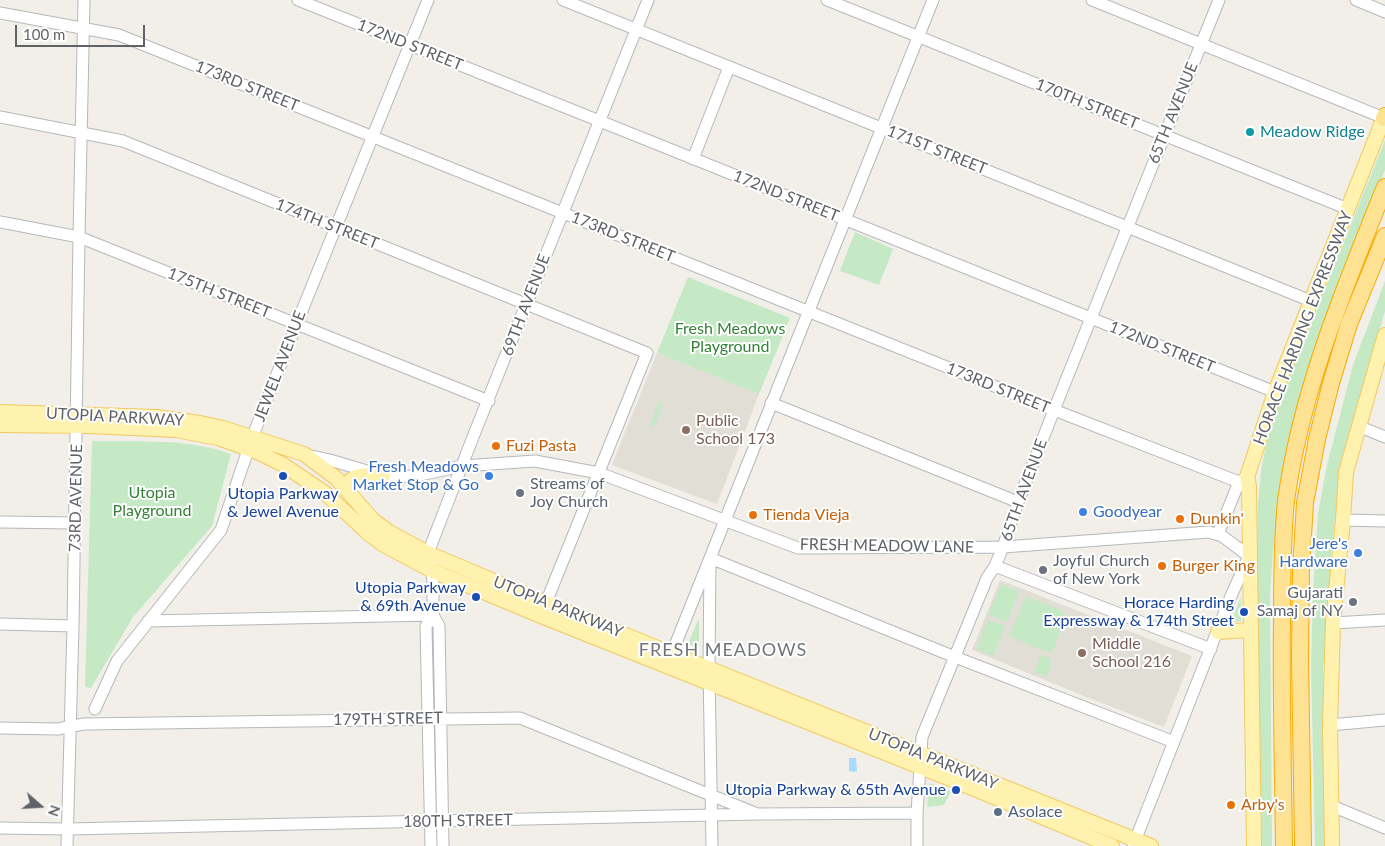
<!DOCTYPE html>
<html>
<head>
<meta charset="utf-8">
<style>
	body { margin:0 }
	#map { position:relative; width:1385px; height:846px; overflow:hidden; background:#f1efe8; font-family:Lato,sans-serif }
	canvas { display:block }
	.north { position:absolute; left:15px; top:781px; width:50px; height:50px; -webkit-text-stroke:4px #fff; paint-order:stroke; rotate:109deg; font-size:14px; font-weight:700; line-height:20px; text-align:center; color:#5f6368 }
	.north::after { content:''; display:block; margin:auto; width:18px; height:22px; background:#5f6368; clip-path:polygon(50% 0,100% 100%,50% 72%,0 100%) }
	.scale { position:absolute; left:15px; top:25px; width:130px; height:22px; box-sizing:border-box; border:2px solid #5f6368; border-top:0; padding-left:6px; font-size:15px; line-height:18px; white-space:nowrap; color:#5f6368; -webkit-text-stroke:4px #fff; paint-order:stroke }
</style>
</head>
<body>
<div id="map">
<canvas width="1385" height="846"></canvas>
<div class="north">N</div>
<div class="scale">100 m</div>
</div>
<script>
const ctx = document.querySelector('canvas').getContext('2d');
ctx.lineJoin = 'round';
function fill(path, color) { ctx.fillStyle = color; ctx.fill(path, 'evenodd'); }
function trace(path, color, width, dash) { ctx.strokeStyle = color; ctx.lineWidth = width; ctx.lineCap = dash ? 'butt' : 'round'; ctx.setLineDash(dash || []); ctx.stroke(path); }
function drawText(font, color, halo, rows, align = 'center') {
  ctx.font = font + ' Lato,sans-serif'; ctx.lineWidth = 4; ctx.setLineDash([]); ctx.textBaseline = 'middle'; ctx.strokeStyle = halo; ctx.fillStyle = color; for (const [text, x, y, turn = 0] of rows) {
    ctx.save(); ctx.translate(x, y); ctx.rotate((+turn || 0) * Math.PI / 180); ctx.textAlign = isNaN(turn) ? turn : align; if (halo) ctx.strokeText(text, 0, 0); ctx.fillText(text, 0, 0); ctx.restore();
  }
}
const education = new Path2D(`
	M657 353 759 394 717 504 612 465Z
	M1000 580 1192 656 1164 727 1086 697 972 650Z`);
const green = new Path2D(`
	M1385 140V170L1312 355 1283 479 1273 551 1270 595 1272 846H1262L1257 625 1258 504 1261 471 1267 438 1284 391Z
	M855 232 893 249 879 285 840 271Z
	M688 277 790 318 759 394 657 353Z
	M1385 281V311L1341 461 1332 546 1323 671 1326 846H1315L1311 666 1313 592 1318 514 1327 465 1353 365Z
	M659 402 663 404 654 427 650 425Z
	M92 441C139 442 187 438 231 454L212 526 133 617 91 688 85 687Z
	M1001 584 1019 591 1007 622 988 615Z
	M1026 597H1028L1062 611 1065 618 1053 651 1050 653 1011 637 1010 634Z
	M1241 597V621L1231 622Z
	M698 620H699V649L688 644Z
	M988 620 1005 626 993 656 976 649Z
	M431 625H434L436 707H433Z
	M1041 655 1051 659 1049 663 1052 664 1047 677 1034 672Z
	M929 783 951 791 944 805 927 807Z`);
const water = new Path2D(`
	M849 758H856L857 771 854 772 849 771Z`);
const minor = new Path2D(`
	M298 0 1275 392
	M563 0 1311 301
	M827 0 1348 209
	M1092 0 1384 118
	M1356 0 1385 12
	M0 13 119 35 1054 410 1239 482
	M0 117 123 141 647 353 543 610
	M693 159 729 67
	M0 222 79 237 489 401
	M771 403 1018 502
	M1358 426 1385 437
	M307 455 330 460 387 477 415 476 462 466 535 461 599 473 798 548 1003 547 1209 532 1222 536 1249 556 1231 596 1133 846
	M1343 520 1385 521
	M0 522 75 523
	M1218 534 1239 482 1245 478
	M995 566 1211 649
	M148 621 433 615
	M1333 623 1385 620
	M0 624 73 626
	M672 653 710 558 955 657 1174 742
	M95 709 117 661 221 530 252 438 297 323 428 0
	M1330 725 1385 720
	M0 728 58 729 84 724 520 718 755 813
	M1332 806 1385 828
	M0 828 67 829 758 814 917 813
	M67 846 73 626 79 237 84 0
	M431 846 426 626 433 615
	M443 846 439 626 433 615V581L428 553 473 437 648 0
	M712 846 709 669 710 558 933 0
	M917 846V813L922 737 987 578 995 566 1003 547 1018 502 1054 410 1219 0`);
const major = new Path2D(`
	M0 412 157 417 200 423 223 428 304 454 336 478 373 520 389 532 428 553 546 603 1151 846
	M0 425 89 426 176 430 218 438 257 452 282 464 325 493 369 534 384 545 431 570 541 616 948 778 1112 846
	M349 492 348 483C356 472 371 476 383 476
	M1218 632 1250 630
	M1254 846 1249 486 1247 477 1275 392 1385 115
	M1332 846 1330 725 1333 623 1343 520 1346 472 1385 335`);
const highway = new Path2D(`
	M1384 118 1385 116
	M1284 846C1283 770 1281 694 1282 619 1282 580 1282 540 1286 501 1301 391 1344 289 1385 187
	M1303 846 1300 657 1301 569 1305 503 1317 439 1331 383 1349 324 1385 236`);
const markers = [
	[1250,132,5,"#0f9aa8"],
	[686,430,5,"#8d6e63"],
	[496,446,5,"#e8710a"],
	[283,476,5,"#1a4fb4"],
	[489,476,5,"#3f7fe0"],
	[520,493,5,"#6b7280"],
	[1083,512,5,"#3f7fe0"],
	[753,515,5,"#e8710a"],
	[1180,519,5,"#e8710a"],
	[1358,553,5,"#3f7fe0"],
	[1162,566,5,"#e8710a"],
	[1043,570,5,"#6b7280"],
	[476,597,5,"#1a4fb4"],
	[1353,602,5,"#6b7280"],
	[1244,612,5,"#1a4fb4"],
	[1082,653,5,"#8d6e63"],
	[956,790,5,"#1a4fb4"],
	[1231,805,5,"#e8710a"],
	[998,812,5,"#5c6f8a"]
];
const streetNames = [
	["172ND STREET",410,45,22],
	["173RD STREET",247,86,22],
	["170TH STREET",1087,104,22],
	["65TH AVENUE",1173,113,-68],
	["171ST STREET",937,150,22],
	["172ND STREET",786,196,22],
	["174TH STREET",327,224,22],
	["173RD STREET",623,237,22],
	["175TH STREET",219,293,22],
	["69TH AVENUE",526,305,-69],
	["HORACE HARDING EXPRESSWAY",1303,328,-69],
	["172ND STREET",1162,347,22],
	["JEWEL AVENUE",280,366,-69],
	["173RD STREET",998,388,22],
	["UTOPIA PARKWAY",115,417,3],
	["65TH AVENUE",1024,490,-70],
	["73RD AVENUE",76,498,-89],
	["FRESH MEADOW LANE",887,546,1],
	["UTOPIA PARKWAY",558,607,22],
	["179TH STREET",388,719,-1],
	["UTOPIA PARKWAY",933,759,22],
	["180TH STREET",458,821,-1]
];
const cultureNames = [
	["Meadow Ridge",1260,132]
];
const parkNames = [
	["Fresh Meadows",730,329],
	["Playground",730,347],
	["Utopia",152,493],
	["Playground",152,511]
];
const educationNames = [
	["Public",696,421],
	["School 173",696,439],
	["Middle",1092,644],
	["School 216",1092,662]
];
const foodNames = [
	["Fuzi Pasta",506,446],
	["Tienda Vieja",763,515],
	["Dunkin'",1190,519],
	["Burger King",1172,566],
	["Arby's",1241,805]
];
const shopNames = [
	["Fresh Meadows",479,467],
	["Market Stop & Go",479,485],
	["Goodyear",1093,512,"left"],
	["Jere's",1348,544],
	["Hardware",1348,562]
];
const worshipNames = [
	["Streams of",530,484],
	["Joy Church",530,502],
	["Joyful Church",1053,561],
	["of New York",1053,579],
	["Gujarati",1343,593,"right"],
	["Samaj of NY",1343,611,"right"]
];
const transitNames = [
	["Utopia Parkway",283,494,"center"],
	["& Jewel Avenue",283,512,"center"],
	["Utopia Parkway",466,588],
	["& 69th Avenue",466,606],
	["Horace Harding",1234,603],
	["Expressway & 174th Street",1234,621],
	["Utopia Parkway & 65th Avenue",946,790]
];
const serviceNames = [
	["Asolace",1008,812]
];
const neighbourhoodNames = [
	["FRESH MEADOWS",723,650]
];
fill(education, '#e1ded6');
fill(green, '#c5e8c5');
fill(water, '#aadaff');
trace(minor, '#b5b8bc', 13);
trace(major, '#f2c960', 16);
trace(highway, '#f9ab00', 18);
trace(minor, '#fff', 11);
trace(major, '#fff2af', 14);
trace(highway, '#fde293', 16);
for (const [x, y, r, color] of markers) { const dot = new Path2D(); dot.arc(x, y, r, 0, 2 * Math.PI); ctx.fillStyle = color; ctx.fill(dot); trace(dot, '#fff', 2); }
drawText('16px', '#5f6368', '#fff', streetNames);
drawText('16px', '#0d838f', '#fff', cultureNames, 'left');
drawText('16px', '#348238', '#fff', parkNames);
drawText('16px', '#785e54', '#fff', educationNames, 'left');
drawText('16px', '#c56008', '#fff', foodNames, 'left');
drawText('16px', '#366cbe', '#fff', shopNames, 'right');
drawText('16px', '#5b616d', '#fff', worshipNames, 'left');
drawText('16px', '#164399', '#fff', transitNames, 'right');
drawText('16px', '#4e5e75', '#fff', serviceNames, 'left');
ctx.letterSpacing = '1px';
drawText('18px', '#70757a', '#fff', neighbourhoodNames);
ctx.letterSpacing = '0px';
</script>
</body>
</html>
